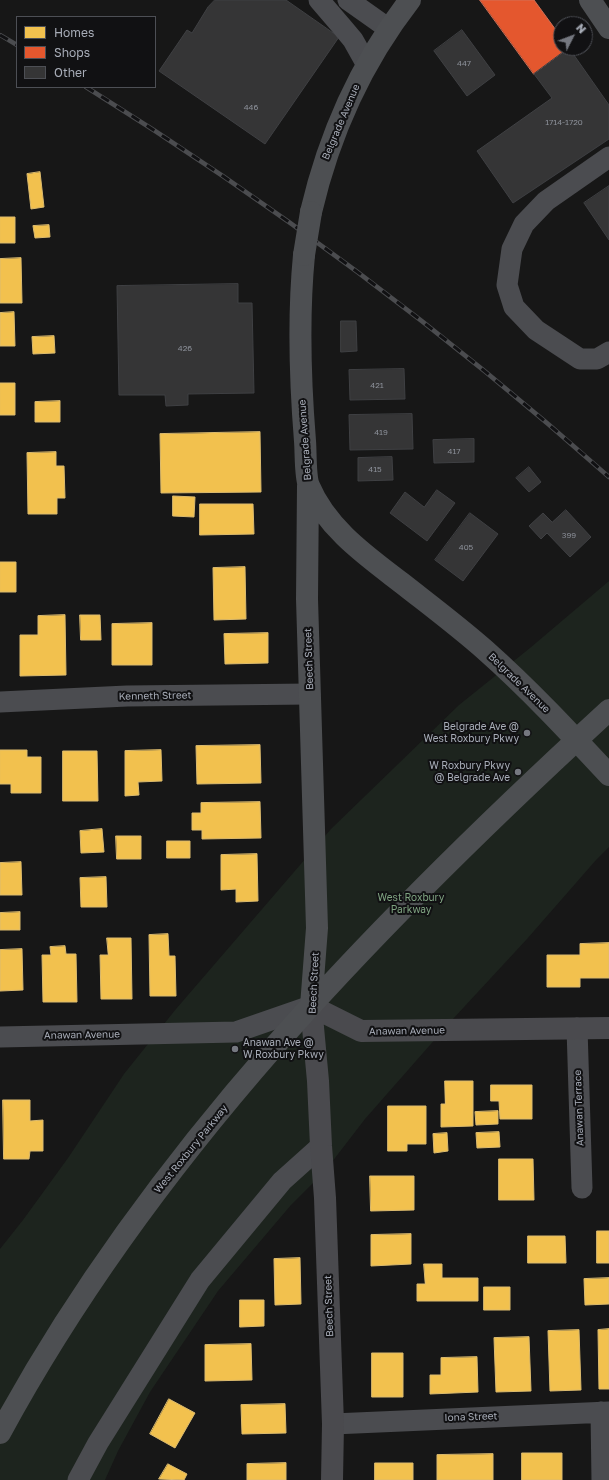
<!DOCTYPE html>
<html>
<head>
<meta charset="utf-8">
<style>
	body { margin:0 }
	#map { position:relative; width:609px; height:1480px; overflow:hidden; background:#171717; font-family:"Golos Text",sans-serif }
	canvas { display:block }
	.legend { position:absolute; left:16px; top:16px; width:140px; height:72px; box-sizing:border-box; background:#111113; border:1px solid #4d4f55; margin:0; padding:5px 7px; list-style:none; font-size:12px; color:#a8adb8 }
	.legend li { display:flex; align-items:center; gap:8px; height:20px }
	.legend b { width:20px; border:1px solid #4d4f55 }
	.north { position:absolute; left:553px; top:16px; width:40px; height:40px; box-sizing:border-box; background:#111113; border:1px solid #4d4f55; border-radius:50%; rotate:48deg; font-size:11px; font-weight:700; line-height:16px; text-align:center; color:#a8adb8 }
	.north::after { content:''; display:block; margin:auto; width:14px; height:18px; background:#757880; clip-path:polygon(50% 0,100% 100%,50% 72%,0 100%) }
</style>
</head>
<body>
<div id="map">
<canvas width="609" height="1480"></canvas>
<ul class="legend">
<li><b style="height:11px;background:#f2c14e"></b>Homes</li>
<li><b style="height:11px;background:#e4572e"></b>Shops</li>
<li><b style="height:11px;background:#353536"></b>Other</li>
</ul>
<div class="north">N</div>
</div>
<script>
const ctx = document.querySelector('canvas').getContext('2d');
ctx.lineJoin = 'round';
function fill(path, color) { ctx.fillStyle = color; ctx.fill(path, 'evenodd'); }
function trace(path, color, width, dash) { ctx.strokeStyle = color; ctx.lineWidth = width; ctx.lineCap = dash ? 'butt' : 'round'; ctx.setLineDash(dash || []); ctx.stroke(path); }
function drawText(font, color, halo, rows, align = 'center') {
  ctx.font = font + ' "Golos Text",sans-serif'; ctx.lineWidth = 4; ctx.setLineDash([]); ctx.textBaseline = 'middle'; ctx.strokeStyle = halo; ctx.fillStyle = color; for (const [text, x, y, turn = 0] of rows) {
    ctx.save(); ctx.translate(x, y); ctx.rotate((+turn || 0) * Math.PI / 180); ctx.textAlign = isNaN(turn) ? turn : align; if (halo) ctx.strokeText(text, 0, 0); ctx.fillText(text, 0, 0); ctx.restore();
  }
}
const green = new Path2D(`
	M609 581V847L596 860 527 939 452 1020 365 1119 325 1171 291 1205 218 1291 150 1392 118 1451 105 1480H0V1249L23 1220 68 1158 124 1074 176 1009 331 829 459 705 530 648Z`);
const homes = new Path2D(`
	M40 172 44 207 31 209 27 174Z
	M0 217H15V243H0Z
	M49 225 50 237 35 238 33 226Z
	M21 258 22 303H0V259Z
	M14 312 15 346H0V313Z
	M54 336 55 353 33 354 32 337Z
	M0 383H15V415H0Z
	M60 401V422H35V402Z
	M260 432 261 492 161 493 160 434Z
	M56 452V466H64L65 498H57V514H28L27 453Z
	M173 496 195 497 194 517 173 516Z
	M200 504H253L254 534 200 535Z
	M0 562H16V592H0Z
	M245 567 246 619 214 620 213 568Z
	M65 615 66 675 20 676V635H38V616Z
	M80 615H100L101 640H81Z
	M152 623V665H112V624Z
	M268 633V663L225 664 224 634Z
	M260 745 261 783 197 784 196 746Z
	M0 750H27V757H41V793H11V784H0Z
	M161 750 162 781 138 782 139 795 125 796V751Z
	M63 751H97L98 801H63Z
	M260 802 261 838 202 839V830H192V813H201V803Z
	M102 829 104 852 81 853 80 831Z
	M116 836H141V859H117Z
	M167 841H190V858H167Z
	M257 854 258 901 236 902V889L221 890V855Z
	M21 862 22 895H0V863Z
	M106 877 107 907H81L80 878Z
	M20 912V930H0V913Z
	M168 934 169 956H175L176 996H150L149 935Z
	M107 938H131L132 999H101L100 955H108Z
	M609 943V978H580V987H547V955H580V944Z
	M65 946 66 954H76L77 1002H43L42 955H51L50 947Z
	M22 949 23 990 0 991V950Z
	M445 1081H473V1126L441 1127V1104H445Z
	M491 1085H532V1119H500L499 1101H491Z
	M3 1100H30V1121L43 1120V1151H30L29 1159H4Z
	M388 1106H426V1144H407V1151H388Z
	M498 1111V1124L476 1125 475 1112Z
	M499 1132 500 1147 477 1148 476 1133Z
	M447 1133 448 1151 434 1153 433 1134Z
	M499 1159H533L534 1200H499Z
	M370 1176H414V1210L371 1211Z
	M597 1231H609V1263H597Z
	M411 1234V1264L371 1266V1235Z
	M528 1236H565L566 1263H528Z
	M300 1258 301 1304 275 1305 274 1259Z
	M424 1264H442V1278H478V1301H417V1284H425Z
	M609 1278V1304L585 1305 584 1279Z
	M484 1287H510V1310H484Z
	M240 1300H264V1326L240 1327Z
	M609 1329V1389H599L598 1330Z
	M579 1330 581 1390 550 1391 548 1331Z
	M529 1337 531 1391 496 1392 494 1338Z
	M251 1344 252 1380 205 1381V1345Z
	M372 1353H403V1397H372Z
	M477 1357 478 1392 430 1394V1375H441V1358Z
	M169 1399 195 1413 175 1448 150 1434Z
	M285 1404 286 1433 242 1434 241 1405Z
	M522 1453H562V1480H522Z
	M493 1454V1480H437V1455Z
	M286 1463V1480H247V1464Z
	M375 1463H413V1480H375Z
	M168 1464 187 1474 184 1480 159 1479Z`);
const shops = new Path2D(`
	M480 0H534L561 37V48H569L534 74Z`);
const building = new Path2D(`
	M215 0H286L339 37 265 144 159 71 187 30 192 33 208 7Z
	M462 30 495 75 467 96 434 51Z
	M569 48 609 105V139L513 203 477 151 552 98 534 74Z
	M609 186V240L584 203Z
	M238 284V303H252L254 393 188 394V405L166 406 165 395H119L117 286Z
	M341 321H356L357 351 341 352Z
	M404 369 405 399 350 400 349 370Z
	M412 414 413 449 350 450 349 415Z
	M474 439V462L434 463 433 440Z
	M392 457 393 480 358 481V458Z
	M529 467 541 482 529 492 516 478Z
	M437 490 455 503 427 541 390 513 405 492 424 507Z
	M566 510 591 537 570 557 547 533 541 539 529 526 543 513 552 522Z
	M470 513 498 534 463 581 435 560Z`);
const street = new Path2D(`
	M319 0 343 28 353 40 367 65
	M348 0 389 29
	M609 157 546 201 524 224 512 249 507 285 514 307 536 330 580 359H597L609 352
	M0 702 127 696 310 694
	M577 1028 582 1188
	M0 1037 236 1032 311 1006
	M601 1412 602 1480
	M333 1424 609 1412
	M78 1480 98 1443 200 1280 282 1181 321 1146`);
const secondary = new Path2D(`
	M311 1006 318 1081 321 1146 325 1198 333 1424 332 1480
	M311 1006 361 1031 609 1028`);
const primary = new Path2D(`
	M590 0 609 28
	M311 212C329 135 361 63 410 0
	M304 255C298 317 300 379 305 441 306 453 305 477 309 486 327 529 368 557 403 584 431 606 459 627 485 650 529 689 569 732 609 775
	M308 486 307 599 317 928 311 1006
	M0 1433C151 1154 377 923 609 710`);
const rail = new Path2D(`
	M0 35 17 45
	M86 87C271 202 446 332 609 477`);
const primaryBridge = new Path2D(`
	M304 255 311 212`);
const markers = [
	[527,733,4,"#757880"],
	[518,772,4,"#757880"],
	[235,1049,4,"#757880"]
];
const numberNames = [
	["447",464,63],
	["446",251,107],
	["1714-1720",564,122],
	["426",185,348],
	["421",377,385],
	["419",381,432],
	["417",454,451],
	["415",375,469],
	["399",569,535],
	["405",466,547]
];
const streetNames = [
	["Belgrade Avenue",341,122,-67],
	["Belgrade Avenue",305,440,-94],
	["Beech Street",309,659,-92],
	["Belgrade Avenue",519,683,44],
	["Kenneth Street",155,696,-1],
	["Beech Street",314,983,-87],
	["Anawan Avenue",407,1031,-1],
	["Anawan Avenue",82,1035,-1],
	["Anawan Terrace",579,1108,-92],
	["West Roxbury Parkway",191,1149,-51],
	["Beech Street",329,1306,-92],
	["Iona Street",471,1417,-2]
];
const poiNames = [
	["Belgrade Ave @",519,727],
	["West Roxbury Pkwy",519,739],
	["W Roxbury Pkwy",510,766],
	["@ Belgrade Ave",510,778],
	["Anawan Ave @",243,1043,"left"],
	["W Roxbury Pkwy",243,1055,"left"]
];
const parkNames = [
	["West Roxbury",411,898],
	["Parkway",411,910]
];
fill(green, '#1d241e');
fill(homes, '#f2c14e');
trace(homes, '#dcbb6e', 1);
fill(shops, '#e4572e');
trace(shops, '#d27157', 1);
fill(building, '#353536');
trace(building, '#3f4043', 1);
trace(street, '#4b4c50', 21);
trace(secondary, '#4a4a4e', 22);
trace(primary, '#4d4f52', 22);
trace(rail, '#4b4c4f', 4.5);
trace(rail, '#111113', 3, [9]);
trace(primaryBridge, '#4d4f52', 22);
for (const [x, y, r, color] of markers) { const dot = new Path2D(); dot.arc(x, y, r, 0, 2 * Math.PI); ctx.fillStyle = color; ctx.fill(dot); trace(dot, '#111113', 1.5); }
drawText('8px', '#8b8f98', null, numberNames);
drawText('10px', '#a8adb8', '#111113', streetNames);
drawText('10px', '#a8adb8', '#111113', poiNames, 'right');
drawText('10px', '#7fa381', '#111113', parkNames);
</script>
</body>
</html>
